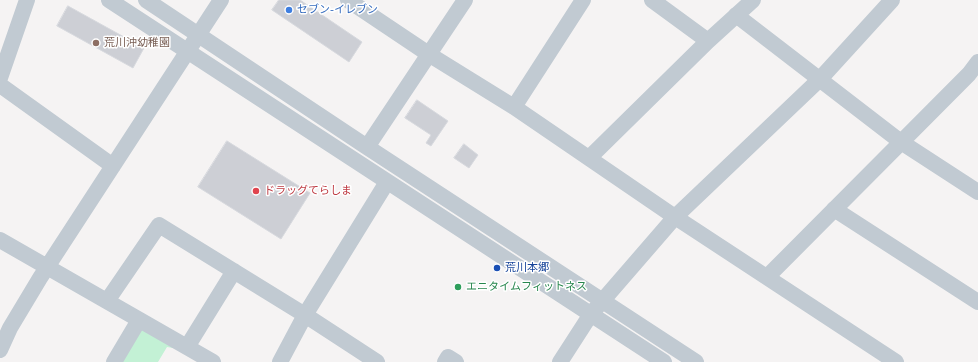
<!DOCTYPE html>
<html>
<head>
<meta charset="utf-8">
<style>
	body { margin:0 }
	canvas { display:block; background:#f5f3f3 }
</style>
</head>
<body>
<canvas width="978" height="362"></canvas>
<script>
const ctx = document.querySelector('canvas').getContext('2d');
ctx.lineJoin = 'round';
function fill(path, color) { ctx.fillStyle = color; ctx.fill(path, 'evenodd'); }
function trace(path, color, width, dash) { ctx.strokeStyle = color; ctx.lineWidth = width; ctx.lineCap = dash ? 'butt' : 'round'; ctx.setLineDash(dash || []); ctx.stroke(path); }
function drawText(font, color, halo, rows, align = 'center') {
  ctx.font = font + ' "DejaVu Sans","Noto Sans JP",sans-serif'; ctx.lineWidth = 3; ctx.setLineDash([]); ctx.textBaseline = 'middle'; ctx.strokeStyle = halo; ctx.fillStyle = color; for (const [text, x, y, turn = 0] of rows) {
    ctx.save(); ctx.translate(x, y); ctx.rotate((+turn || 0) * Math.PI / 180); ctx.textAlign = isNaN(turn) ? turn : align; if (halo) ctx.strokeText(text, 0, 0); ctx.fillText(text, 0, 0); ctx.restore();
  }
}
const green = new Path2D(`
	M140 324 184 350 167 347 158 362H121Z`);
const building = new Path2D(`
	M279 0H300L362 42 349 62 272 10Z
	M68 6 144 48 133 68 57 26Z
	M417 100 448 121 431 146 426 143 431 135 405 118Z
	M227 141 310 193 281 239 198 187Z
	M464 144 478 155 469 168 454 158Z`);
const minor = new Path2D(`
	M109 0 664 362
	M146 0 367 147 696 362
	M348 0 430 55 514 107 675 217 896 362
	M652 0 708 41
	M736 15 901 142 978 192
	M0 78 27 0
	M0 85 113 166
	M514 107 583 0
	M367 147 465 0
	M589 158 708 41 753 0
	M834 209 978 302
	M0 240 213 362
	M767 277 969 74 978 62
	M107 301 159 225 305 315 377 362
	M187 347 234 271
	M0 350 10 328 40 278 221 0
	M114 362 139 320
	M280 362 305 315 387 182
	M445 362 448 357 456 362
	M560 362 591 314 675 217 820 79 892 0`);
const markers = [
	[289,10,4,"#3f7fe0"],
	[96,43,4,"#8d6e63"],
	[256,191,4,"#e0444e"],
	[497,268,4,"#1a4fb4"],
	[458,287,4,"#2e9e5b"]
];
const shopNames = [
	["セブン-イレブン",297,10]
];
const educationNames = [
	["荒川沖幼稚園",104,43]
];
const healthNames = [
	["ドラッグてらしま",264,191]
];
const transitNames = [
	["荒川本郷",505,268]
];
const leisureNames = [
	["エニタイムフィットネス",466,287]
];
fill(green, '#c3f1d5');
fill(building, '#cdcfd5');
trace(building, '#d7d9de', 1);
trace(minor, '#c1cad2', 16);
for (const [x, y, r, color] of markers) { const dot = new Path2D(); dot.arc(x, y, r, 0, 2 * Math.PI); ctx.fillStyle = color; ctx.fill(dot); trace(dot, '#fff', 1.5); }
drawText('11px', '#366cbe', '#fff', shopNames, 'left');
drawText('11px', '#785e54', '#fff', educationNames, 'left');
drawText('11px', '#be3a42', '#fff', healthNames, 'left');
drawText('11px', '#164399', '#fff', transitNames, 'left');
drawText('11px', '#27864d', '#fff', leisureNames, 'left');
</script>
</body>
</html>
